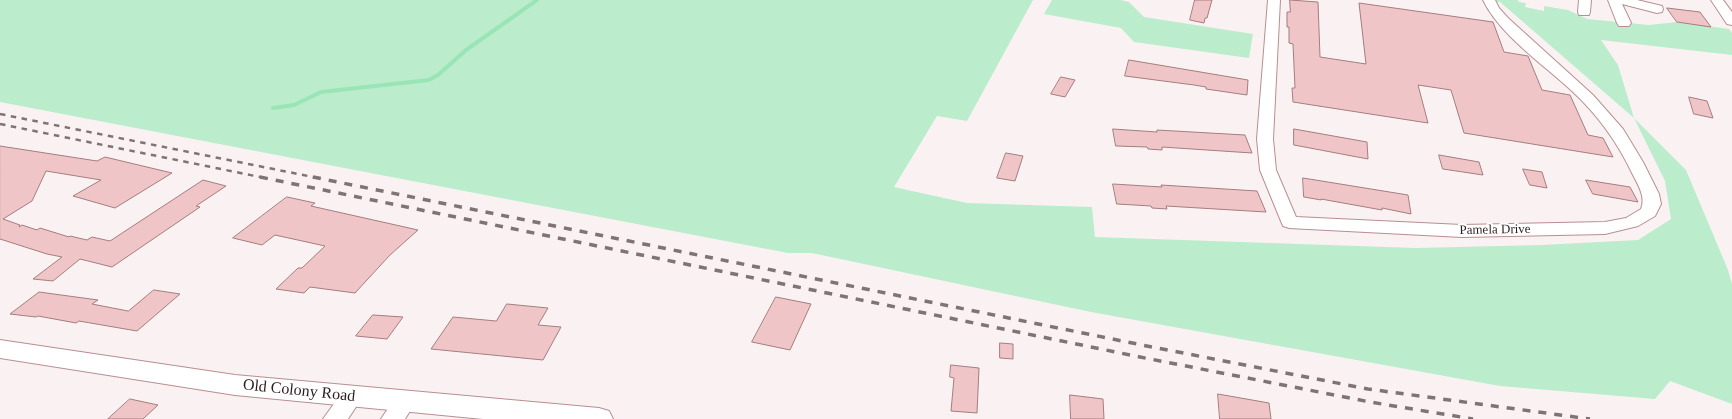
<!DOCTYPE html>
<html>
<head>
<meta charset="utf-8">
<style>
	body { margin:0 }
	canvas { display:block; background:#faf1f2 }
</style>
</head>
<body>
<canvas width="1732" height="419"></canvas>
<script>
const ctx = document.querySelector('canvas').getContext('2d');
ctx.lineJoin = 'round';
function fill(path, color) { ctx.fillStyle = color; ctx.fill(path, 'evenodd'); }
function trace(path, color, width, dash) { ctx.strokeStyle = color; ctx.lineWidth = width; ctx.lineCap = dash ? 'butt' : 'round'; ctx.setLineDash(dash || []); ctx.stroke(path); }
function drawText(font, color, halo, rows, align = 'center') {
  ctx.font = font + ' Georgia,serif'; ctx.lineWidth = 4; ctx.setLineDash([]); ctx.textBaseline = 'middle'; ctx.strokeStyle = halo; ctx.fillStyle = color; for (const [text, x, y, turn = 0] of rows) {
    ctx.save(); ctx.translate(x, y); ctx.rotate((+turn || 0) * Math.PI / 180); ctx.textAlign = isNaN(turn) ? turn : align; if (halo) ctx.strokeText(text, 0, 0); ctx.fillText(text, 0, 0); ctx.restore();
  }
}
const green = new Path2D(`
	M0 0H1033L967 121 937 116 894 187 967 203 1092 207 1095 237 1416 248 1541 245 1638 240 1671 219 1665 181 1634 118 1500 2H1495L1494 0H1518L1519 2 1526 3 1525 7 1544 11V6L1568 10 1587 19 1649 25 1677 22 1729 29 1732 33V55L1601 40 1618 65 1634 118 1686 170 1728 270 1732 284V404L1670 381 1655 399 1500 386 1091 312 812 253H788L0 102Z
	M1052 0H1120L1129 2 1144 17 1253 34 1249 58 1134 42 1121 28 1044 14Z`);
const stream = new Path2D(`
	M273 108 294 105 321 92 429 80 438 75 466 50 537 0`);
const building = new Path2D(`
	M1195 0H1212L1207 18H1205L1204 23 1190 20Z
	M1290 0 1318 2 1320 57 1366 64 1359 3 1493 22 1504 52 1528 56 1542 90 1570 95 1588 135 1603 138 1613 157 1464 133 1451 90 1418 85 1428 123 1293 102 1292 88H1295L1293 44 1289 43V27H1287V12H1290Z
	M1667 8 1700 12 1711 27 1677 22Z
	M1129 60 1248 80 1247 95 1206 89V87L1194 85 1125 76Z
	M1061 77 1075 80 1065 97 1051 94Z
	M1689 97 1707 101 1713 118 1694 114Z
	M1113 129 1157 132V130L1245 135 1252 153 1162 147V150L1148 149 1147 147 1116 146Z
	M1294 129 1367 142 1368 159 1294 145Z
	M0 146 97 161 105 157 172 173 115 208 73 196 101 180 46 171 32 201 3 219 20 225 19 227 22 225 37 230 40 228 69 237 70 236 87 240 92 237 110 241 203 180 226 186 196 206 200 207 112 267 80 259 53 281 33 279 62 257 47 254 0 239Z
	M1006 153 1023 156 1015 181 997 178Z
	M1439 155 1479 162 1483 175 1443 169Z
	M1523 169 1542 172 1547 188 1530 185Z
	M1303 178 1408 195 1411 214 1382 208V210L1321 199V200L1304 197Z
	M1586 180 1630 187 1638 202 1593 194Z
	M1113 184 1162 187 1161 185 1257 191 1266 212 1166 206 1167 209 1152 208 1151 206 1117 204Z
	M287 197 315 203 311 206 418 230 390 255 355 293 310 287 304 293 276 289 298 268H302L325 246 275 235 262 245 233 238Z
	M154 290 180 294 137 331 79 321 76 323 38 316 36 317 10 314 39 292 98 300 92 304 128 311Z
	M776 297 811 304 790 350 752 342Z
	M507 304 548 308 538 325 561 327 543 360 431 349 453 317 496 321Z
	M373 315 403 317 387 339 356 336Z
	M1000 343 1013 344V359L1000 358Z
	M951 365 979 368 977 413 951 411 954 378 950 377Z
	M1218 394 1269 403 1271 419H1220Z
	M1070 395 1103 399 1104 419H1071Z
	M130 399 158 405 143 419H108Z`);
const minor = new Path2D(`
	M1268 0H1280L1273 139 1276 170 1296 217 1462 225 1605 222 1626 218 1641 209C1646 197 1638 185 1633 175 1618 143 1598 115 1572 91 1544 65 1499 34 1483 0H1495L1499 8 1508 18 1593 95 1623 129 1643 162 1659 194 1661 204 1655 216 1638 226 1605 234 1462 237 1289 228 1283 226 1260 170 1257 139Z
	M1579 0H1591L1590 12 1589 15H1579L1578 12Z
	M1608 0H1637L1662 6 1663 9 1662 12 1657 13 1622 4 1631 23 1629 26H1619L1617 23Z
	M1711 0H1723L1732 12V25L1727 24Z
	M352 387 360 390 363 396 348 419H323L344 390Z
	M405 392 413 395 416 401 405 419H381L397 395Z`);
const major = new Path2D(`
	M0 340 235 375 599 408 609 411 613 419H483L235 395 0 358Z`);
const railFar1 = new Path2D(`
	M0 114 318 178
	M0 124 265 178`);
const rail = new Path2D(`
	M260 177 1140 357 1370 402 1473 419
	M313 177 1142 345 1368 389 1590 419`);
const streetNames = [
	["Pamela Drive",1495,230,-1]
];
const nearStreetnames = [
	["Old Colony Road",299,391,6]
];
fill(green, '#bbedcd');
trace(stream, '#9ae5b6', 4);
fill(building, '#f0c5c7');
trace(building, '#a47d7f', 1);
trace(minor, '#b78f91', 2);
trace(major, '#b78f91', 2);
fill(minor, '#fff');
fill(major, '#fff');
trace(railFar1, '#807374', 2.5, [5.5, 5.5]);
trace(rail, '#807374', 3.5, [8, 8]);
drawText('13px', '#2b1c1d', '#fff', streetNames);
drawText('16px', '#2b1c1d', '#fff', nearStreetnames);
</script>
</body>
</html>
